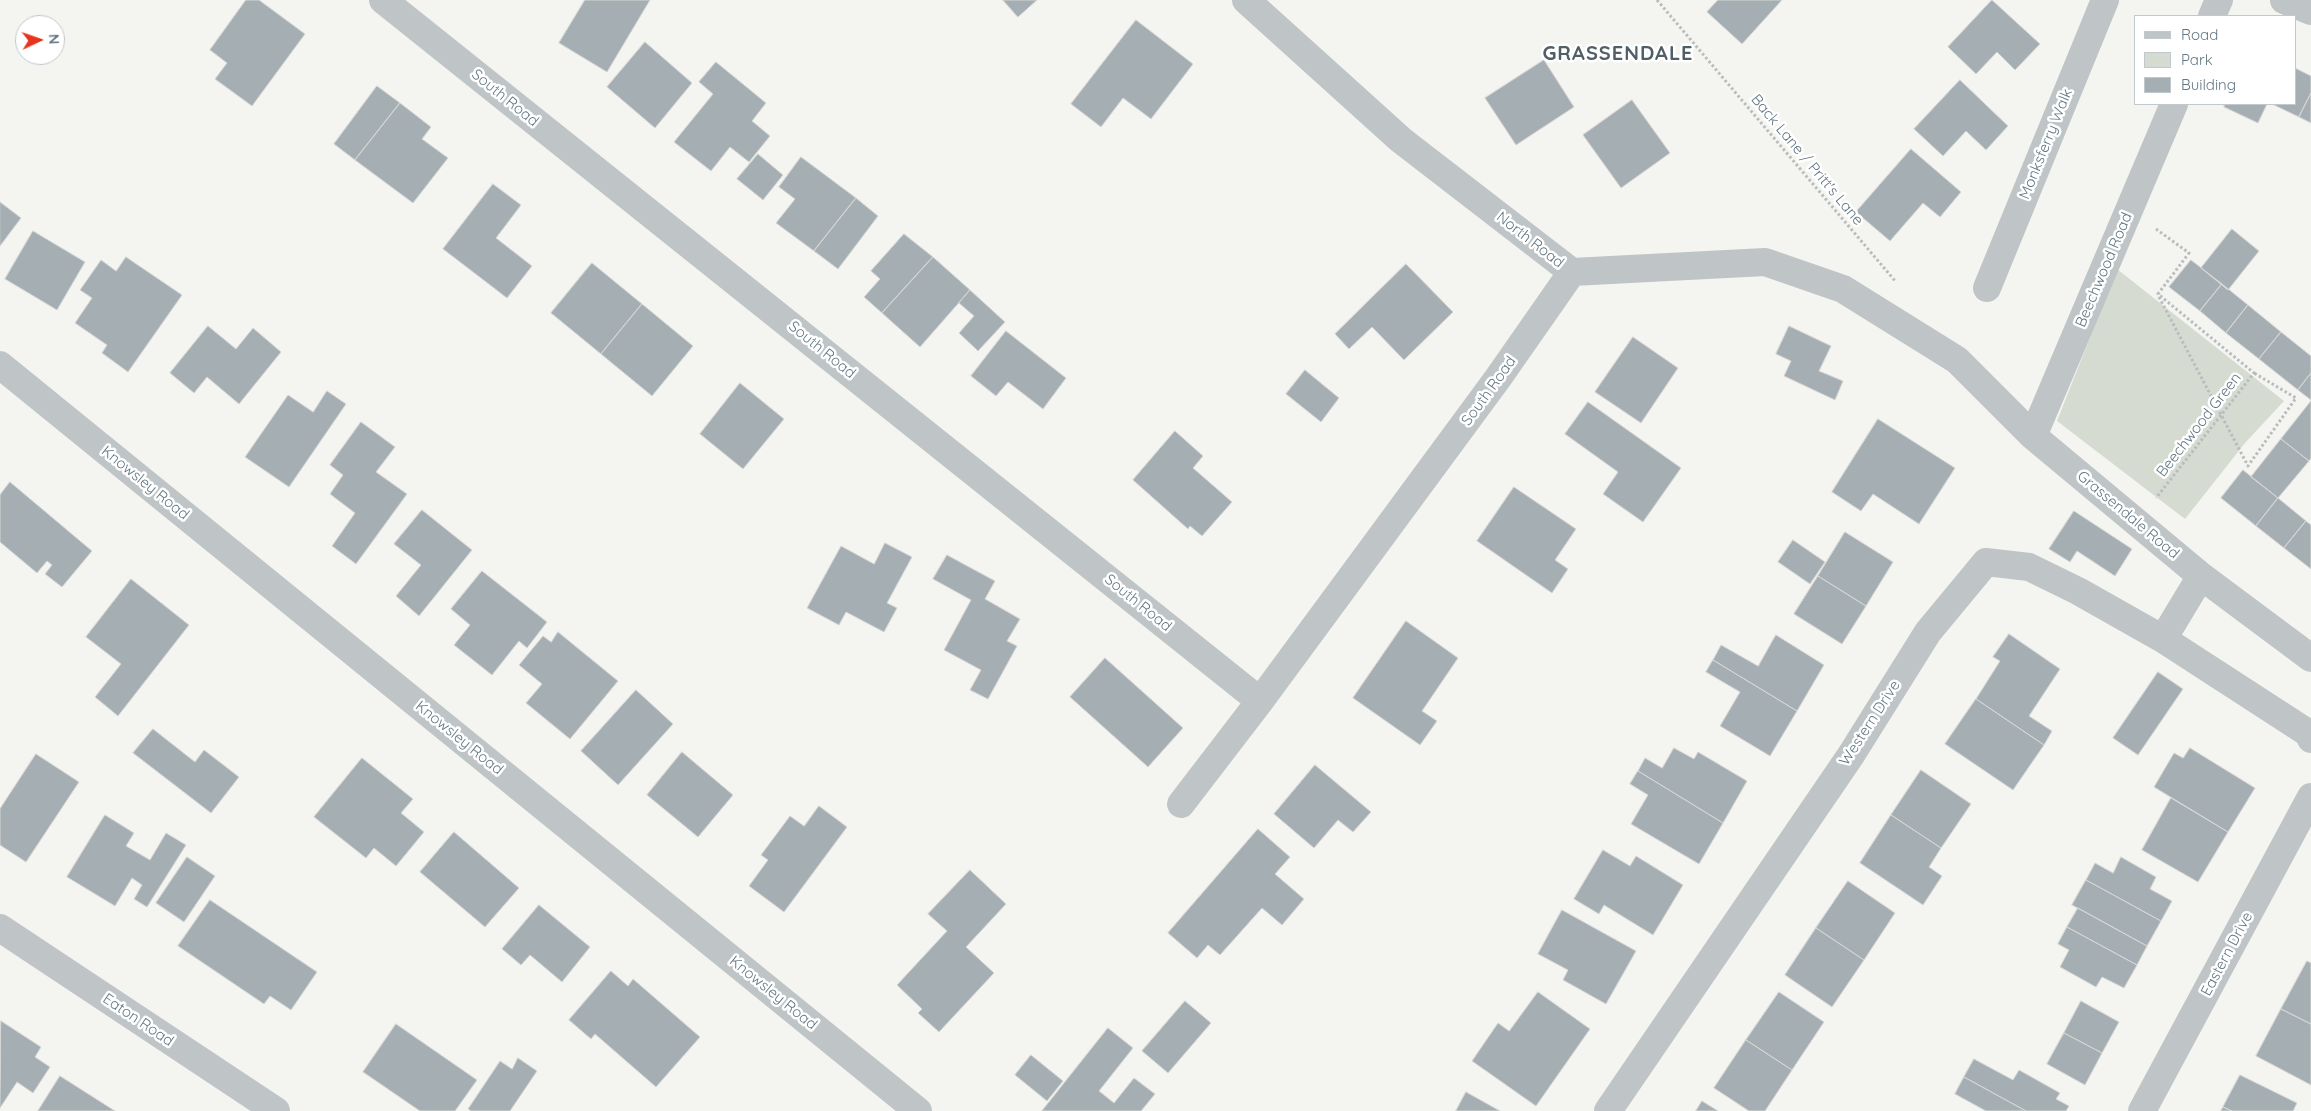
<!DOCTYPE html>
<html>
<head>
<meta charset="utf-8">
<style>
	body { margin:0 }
	#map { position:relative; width:2311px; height:1111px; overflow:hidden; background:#f4f4f0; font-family:Quicksand,sans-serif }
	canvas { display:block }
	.legend { position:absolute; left:2134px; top:15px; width:162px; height:90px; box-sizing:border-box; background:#fff; border:1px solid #c0c9cd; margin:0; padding:6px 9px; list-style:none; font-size:15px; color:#627782 }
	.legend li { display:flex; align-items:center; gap:10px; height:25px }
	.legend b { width:25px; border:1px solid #c0c9cd }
	.north { position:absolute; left:15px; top:15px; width:50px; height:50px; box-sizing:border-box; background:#fff; border:1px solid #c0c9cd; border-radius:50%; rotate:87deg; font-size:14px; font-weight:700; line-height:20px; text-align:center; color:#627782 }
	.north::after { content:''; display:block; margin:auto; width:18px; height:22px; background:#e6351e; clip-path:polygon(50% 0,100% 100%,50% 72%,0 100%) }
</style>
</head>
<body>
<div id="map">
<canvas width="2311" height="1111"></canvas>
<ul class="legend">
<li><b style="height:6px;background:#bfc4c6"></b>Road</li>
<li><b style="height:14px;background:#d6dbd1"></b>Park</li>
<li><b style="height:14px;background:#a5afb3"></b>Building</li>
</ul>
<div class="north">N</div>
</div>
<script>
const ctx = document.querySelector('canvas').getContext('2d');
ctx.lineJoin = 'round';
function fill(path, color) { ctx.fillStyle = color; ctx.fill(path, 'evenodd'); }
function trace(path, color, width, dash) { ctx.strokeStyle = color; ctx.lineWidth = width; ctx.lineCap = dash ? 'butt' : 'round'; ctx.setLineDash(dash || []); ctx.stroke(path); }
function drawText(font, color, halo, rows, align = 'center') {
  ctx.font = font + ' Quicksand,sans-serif'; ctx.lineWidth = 5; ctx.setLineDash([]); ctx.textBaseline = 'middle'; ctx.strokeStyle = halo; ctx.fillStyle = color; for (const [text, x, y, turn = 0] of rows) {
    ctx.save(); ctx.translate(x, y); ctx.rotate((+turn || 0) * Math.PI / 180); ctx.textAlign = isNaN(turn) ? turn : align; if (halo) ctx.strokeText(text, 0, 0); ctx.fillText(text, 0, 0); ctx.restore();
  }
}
const green = new Path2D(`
	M2117 269 2284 401 2245 443 2185 519 2057 421Z`);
const building = new Path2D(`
	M246 0H259L305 34 252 106 215 79 227 63 210 50Z
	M585 0H650L607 72 559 43Z
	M1003 0H1037L1018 17Z
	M1718 0H1782L1742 44 1707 12Z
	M1992 0 2040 44 2015 70 1997 52 1976 74 1948 47Z
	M1136 20 1193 64 1151 119 1123 98 1101 127 1071 104Z
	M645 42 692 83 655 128 607 87Z
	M1544 60 1574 107 1516 145 1485 98Z
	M716 62 766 103 752 121 770 136 749 162 730 147 711 171 674 142 713 94 699 82Z
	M2295 68 2311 76V93L2299 117 2272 104H2295Z
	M1960 80 2008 126 1986 150 1966 131 1943 156 1914 129Z
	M377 86 400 103 355 160 334 144Z
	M2311 93V123L2299 117Z
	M1632 100 1670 153 1621 188 1583 135Z
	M400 103 431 127 422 139 448 158 413 203 355 160Z
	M2225 104H2267L2258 123 2224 107Z
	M1911 149 1961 192 1940 217 1923 203 1890 241 1856 212Z
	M758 154 783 175 763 200 737 179Z
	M801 157 856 198 814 251 776 223 795 199 779 187Z
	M493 184 521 205 496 238 532 266 507 298 443 249Z
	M856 198 878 216 838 269 814 251Z
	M0 202 21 218 0 246Z
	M2232 229 2259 251 2228 290 2201 268Z
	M33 231 85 262 57 310 5 279Z
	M904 234 933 257 882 313 864 297 880 279 871 271Z
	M126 257 182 295 128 372 102 353 107 345 75 323 92 298 80 290 101 260 116 271Z
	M933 257 970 290 920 347 882 313Z
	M2191 260 2222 284 2200 311 2169 287Z
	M592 263 642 304 601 354 551 313Z
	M1406 264 1453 312 1404 360 1372 327 1349 349 1335 334Z
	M2222 284 2248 305 2226 333 2200 311Z
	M970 290 1005 322 978 351 959 333 974 316 959 303Z
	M642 304 693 346 652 396 601 354Z
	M2248 305 2281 332 2259 359 2226 333Z
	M208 326 236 349 253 328 281 352 239 404 207 377 194 393 170 373Z
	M1789 326 1831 346 1819 371 1843 381 1835 400 1784 376 1791 361 1776 354Z
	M1006 331 1066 378 1043 409 1008 382 996 396 971 376Z
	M2281 332 2311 356V373L2298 390 2259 359Z
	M1633 337 1678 368 1641 423 1595 392Z
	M1305 370 1339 398 1321 422 1286 394Z
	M2311 373V400L2298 390Z
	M740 383 784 419 743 469 700 434Z
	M327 391 346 404 289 487 245 457 288 395 313 412Z
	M2311 401V458L2309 461 2281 439Z
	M1588 402 1681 468 1643 522 1603 494 1618 472 1565 434Z
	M1878 419 1955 468 1919 524 1873 494 1861 511 1832 492Z
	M361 422 395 447 376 472 407 494 356 564 332 546 355 513 330 494 343 475 330 465Z
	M1175 431 1203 456 1193 468 1232 502 1202 536 1190 526 1188 529 1133 480Z
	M2281 439 2309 461 2278 498 2251 477Z
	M2243 470 2278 498 2256 526 2221 498Z
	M10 482 92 551 62 587 45 574 52 565 47 561 37 573 0 542V495Z
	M1514 487 1576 529 1555 560 1568 569 1552 593 1477 541Z
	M2278 498 2306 521 2284 548 2256 526Z
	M422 510 472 550 419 616 396 596 421 565 394 544Z
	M2074 511 2132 549 2115 576 2077 551 2070 562 2049 549Z
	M2306 521 2311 525V569L2284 548Z
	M1845 532 1893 562 1866 606 1818 576Z
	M1793 540 1825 562 1810 584 1778 562Z
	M885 543 912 557 887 603 897 608 884 632 846 612 839 625 807 608 841 546 874 564Z
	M947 555 995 581 985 599 1020 619 1007 641 1017 646 988 699 970 690 981 670 944 650 971 600 933 579Z
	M482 571 547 622 527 648 519 641 492 675 454 645 470 625 451 609Z
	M1818 576 1866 606 1842 644 1794 614Z
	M131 579 189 625 118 716 95 697 121 664 86 637Z
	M1406 621 1458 658 1422 711 1437 721 1420 745 1353 698Z
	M558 632 618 681 570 739 526 703 542 684 519 665 543 636 551 642Z
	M2009 634 2060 669 2029 716 2052 731 2044 745 1976 699 2000 661 1993 657Z
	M1776 635 1824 665 1797 711 1713 660 1721 645 1758 666Z
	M1105 658 1183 728 1148 767 1070 697Z
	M1713 660 1797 711 1770 756 1720 726 1740 692 1706 672Z
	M2158 672 2183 689 2138 755 2113 738Z
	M636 690 673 724 618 785 581 751Z
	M1976 699 2044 745 2013 790 1945 744Z
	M153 729 195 762 204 750 239 777 211 813 133 753Z
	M1674 748 1694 759 1698 752 1747 781 1723 823 1638 771 1645 758 1662 768Z
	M2190 748 2255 788 2228 832 2154 787 2174 753 2183 758Z
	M682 752 733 795 698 837 647 795Z
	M36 754 79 782 26 862 0 845V809Z
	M362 758 413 799 401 813 424 832 396 866 374 848 366 858 314 817Z
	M1315 765 1371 812 1353 832 1338 820 1314 848 1274 814Z
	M1921 770 1971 804 1941 848 1891 815Z
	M1638 771 1723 823 1699 864 1631 824 1648 795 1630 784Z
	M2171 798 2228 832 2198 882 2142 850Z
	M819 806 847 827 784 912 749 886 768 860 761 855 790 816 804 826Z
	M105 815 134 833 126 846 150 860 166 833 186 845 147 907 134 899 142 885 132 878 115 906 67 877Z
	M1891 815 1941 848 1929 867 1942 876 1923 905 1860 863Z
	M1258 829 1290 857 1275 874 1304 899 1282 925 1262 908 1220 955 1208 945 1197 958 1168 933Z
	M454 832 519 888 485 927 420 872Z
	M1603 850 1630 866 1636 856 1683 885 1653 935 1604 905 1599 914 1574 899Z
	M187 857 215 876 184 922 156 903Z
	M2121 857 2156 877 2150 889 2172 901 2161 921 2086 880 2095 863 2113 873Z
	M970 870 1006 904 966 947 994 973 939 1032 918 1013 922 1009 897 985 947 931 928 914Z
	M2086 880 2161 921 2147 946 2072 905Z
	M1848 881 1895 913 1864 960 1816 928Z
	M210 900 317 972 291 1010 270 996 264 1004 178 946Z
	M539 905 590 947 562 982 530 955 521 965 502 949Z
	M2078 908 2147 946 2137 965 2067 927Z
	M1562 910 1636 951 1606 1004 1563 980 1568 970 1538 954Z
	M2067 927 2137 965 2124 988 2102 977 2096 987 2060 967 2069 950 2058 944Z
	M1816 928 1864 960 1832 1007 1785 975Z
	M2307 961 2311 963V1024L2281 1009Z
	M611 971 628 986 633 979 700 1037 656 1087 595 1034 591 1039 569 1020Z
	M1538 992 1590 1029 1536 1106 1472 1061 1498 1023 1509 1031Z
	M1779 992 1824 1022 1792 1070 1746 1040Z
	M1185 1001 1211 1023 1168 1073 1142 1051Z
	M2081 1001 2119 1022 2102 1053 2064 1033Z
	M2281 1009 2311 1024V1085L2256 1056Z
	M1 1021 41 1047 35 1057 50 1067 33 1093 17 1082 0 1108Z
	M396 1024 477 1080 455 1111H420L363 1072Z
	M1108 1028 1133 1048 1099 1091 1114 1103 1134 1078 1155 1094 1141 1111H1042Z
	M2064 1033 2102 1053 2085 1085 2047 1064Z
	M1746 1040 1792 1070 1765 1111H1749L1714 1088Z
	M1031 1055 1063 1081 1047 1101 1015 1075Z
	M518 1058 537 1071 510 1111H471L468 1109 500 1061 512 1069Z
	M1974 1059 2013 1080 2019 1070 2060 1093 2056 1099 2069 1106 2066 1111H2026L1964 1077Z
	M2240 1075 2297 1103 2293 1111H2232L2223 1107Z
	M60 1076 115 1111H38Z
	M1964 1077 2026 1111H1986L1955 1094Z
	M1466 1092 1500 1111H1456Z
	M1702 1101 1718 1111H1696Z
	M2223 1107 2232 1111H2221Z`);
const path = new Path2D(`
	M1657 0 1896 282
	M2156 229 2189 253 2158 294 2254 373 2156 498
	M2159 297 2248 466 2296 398 2254 373`);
const minor = new Path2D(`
	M383 0 1260 701 1498 378 1572 272
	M1246 0 1401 140 1572 272 1765 262 1843 289 1957 360 2033 436 2201 576 2311 658
	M2284 0 2311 11
	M2212 16 2219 0
	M1987 288 2105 0
	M0 365 918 1111
	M2033 436 2174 104
	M2163 639 2308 733 2311 739
	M1181 804 1260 701
	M0 928 276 1111
	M1608 1111 1851 755 1928 632 1986 562 2029 567 2078 591 2163 639 2201 576
	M2142 1111 2311 797`);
const streetNames = [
	["South Road",505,98,39],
	["Monksferry Walk",2046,144,-68],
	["Back Lane / Pritt's Lane",1807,160,50],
	["North Road",1530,240,38],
	["Beechwood Road",2104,270,-67],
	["South Road",822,350,39],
	["South Road",1489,391,-54],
	["Beechwood Green",2199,425,-52],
	["Knowsley Road",145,483,39],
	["Grassendale Road",2128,515,40],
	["South Road",1138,603,39],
	["Western Drive",1870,723,-57],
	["Knowsley Road",459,738,39],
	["Eastern Drive",2227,954,-62],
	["Knowsley Road",773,993,39],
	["Eaton Road",138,1020,34]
];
const districtNames = [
	["GRASSENDALE",1618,54]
];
fill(green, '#d6dbd1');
fill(building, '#a5afb3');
trace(building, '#d5d5d3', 1);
trace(path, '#b9bcbe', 3, [2.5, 2.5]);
trace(minor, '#bfc4c6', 28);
drawText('15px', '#627782', '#fff', streetNames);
ctx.letterSpacing = '1px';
drawText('bold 20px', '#505f67', '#fff', districtNames);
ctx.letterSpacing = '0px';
</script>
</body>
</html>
